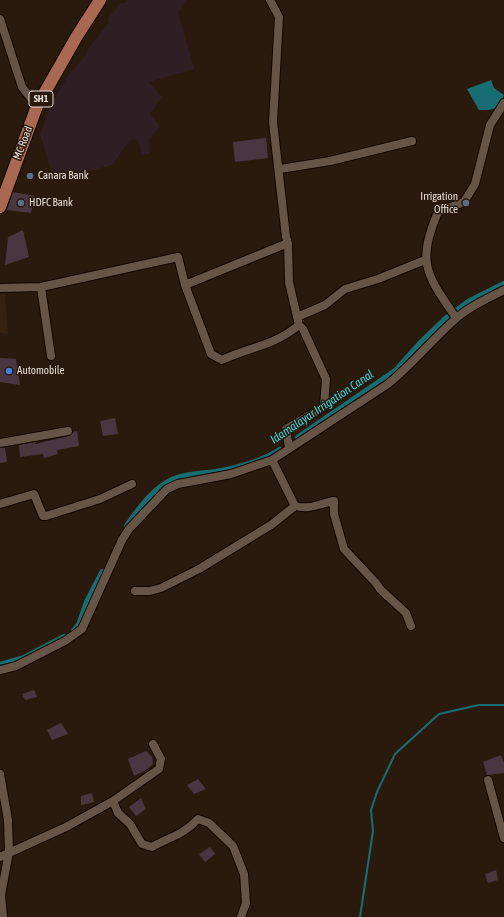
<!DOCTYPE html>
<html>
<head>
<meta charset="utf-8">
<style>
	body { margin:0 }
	canvas { display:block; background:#291a0d }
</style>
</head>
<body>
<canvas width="504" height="917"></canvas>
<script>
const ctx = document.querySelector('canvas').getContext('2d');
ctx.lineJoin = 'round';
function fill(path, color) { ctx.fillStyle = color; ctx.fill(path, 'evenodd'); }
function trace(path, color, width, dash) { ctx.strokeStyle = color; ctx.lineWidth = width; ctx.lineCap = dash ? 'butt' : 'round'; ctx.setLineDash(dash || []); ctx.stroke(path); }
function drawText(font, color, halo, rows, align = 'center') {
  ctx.font = font + ' "Asap Condensed",sans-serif'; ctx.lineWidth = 3; ctx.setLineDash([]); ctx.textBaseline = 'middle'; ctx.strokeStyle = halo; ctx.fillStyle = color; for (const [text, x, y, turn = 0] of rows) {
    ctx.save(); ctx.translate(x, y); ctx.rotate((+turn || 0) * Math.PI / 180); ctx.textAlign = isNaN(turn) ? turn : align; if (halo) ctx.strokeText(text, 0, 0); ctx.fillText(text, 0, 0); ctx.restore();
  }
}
const built = new Path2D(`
	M0 294H5L8 334 0 333Z`);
const medical = new Path2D(`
	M128 0H186L178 12 194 69 149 82 162 97 150 114 160 126 149 139 150 154 142 155 138 139 130 140 112 165 54 180 40 134 52 103 68 76 86 55 87 50 109 23 108 19 120 3H125Z`);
const water = new Path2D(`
	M491 80 494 88 504 95 498 108 488 110H479L467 89Z`);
const stream = new Path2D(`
	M360 917 373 831 371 810 377 792 395 754 439 714 479 705H504`);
const canal = new Path2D(`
	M299 438 397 371 421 344 447 319 470 302 504 285
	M128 526C139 511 150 495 165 485 180 475 199 475 216 473 236 470 263 462 280 451
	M75 631 80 625 88 602 103 573
	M0 666 24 659 64 638`);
const building = new Path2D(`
	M266 138 268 158 235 162 233 142Z
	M13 192 35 196 31 213 7 210Z
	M23 230 29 257 5 265 8 237Z
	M0 358 16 359 20 385 0 382Z
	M115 418 118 434 103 436 100 421Z
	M77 431 79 446 57 450 58 454 44 458 43 454 20 457 19 445 35 442V444L69 436 73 432Z
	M0 448H5L7 462 0 463Z
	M34 690 37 697 25 700 22 694Z
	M61 723 68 734 52 740 47 730Z
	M146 751 152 757 153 764 146 770 134 776 128 759Z
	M501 755 504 763V773L487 775 483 762Z
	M198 779 206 789 194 794 187 785Z
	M92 793 94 802 81 805V796Z
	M141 798 146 809 136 816 129 807Z
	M210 847 215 854 205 862 199 854Z
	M496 870 498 880 488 883 485 874Z`);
const street = new Path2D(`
	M270 0 279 17 273 122 286 237 288 243 185 285 211 354 222 360C249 347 274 346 299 325L303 329 326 379 324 407 286 429 289 448
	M0 19 22 87 37 106
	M280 169 330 161 412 141
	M288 243 289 282 298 321
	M41 287 51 356
	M0 288 41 287 178 257 185 285
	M297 317 325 305 345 289 378 279 425 260
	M456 318C427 275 416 264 438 212L464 202 475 184 490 125 504 103
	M0 443 68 431
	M272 460 295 506C310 510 318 504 334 501V514L344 549 375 582 381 590 406 613 411 626
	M0 504 34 494 43 516H46L100 499 132 484
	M135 591H150L161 588 199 569 271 525 295 506
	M0 670 16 666 65 641 82 629 122 540 129 529 167 489 178 484 231 474 272 460 388 384C414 363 434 337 459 316 472 305 489 298 504 290
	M153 744 161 759 159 769 113 801 118 813 130 824 142 844 152 847C171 836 182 836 198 819L209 823 233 846 244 874 246 903 241 917
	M0 774 8 820 9 852 1 895 3 917
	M488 780 504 838
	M0 857 66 827 113 801`);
const primary = new Path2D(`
	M0 207 37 106 77 36 100 0`);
const markers = [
	[30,176,4,"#5c6f8a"],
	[21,203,4,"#5c6f8a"],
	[466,203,4,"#5c6f8a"],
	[9,371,4,"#3f7fe0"]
];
const shields = [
	[41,99,24]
];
const shieldNames = [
	["SH1",41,99]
];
const streetNames = [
	["MC Road",23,143,-69]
];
const poiNames = [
	["Canara Bank",38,176],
	["Irrigation",458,197,"right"],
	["Office",458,210,"right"],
	["HDFC Bank",29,203],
	["Automobile",17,371]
];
const waterNames = [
	["Idamalayar Irrigation Canal",322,407,-34]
];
fill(built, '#35210f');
fill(medical, '#301e25');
fill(water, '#186d72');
trace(stream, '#186d72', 2);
trace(canal, '#186d72', 8);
fill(building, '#4a3640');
trace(street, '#110500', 10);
trace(primary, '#110500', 14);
trace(street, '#665446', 8);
trace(primary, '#a96852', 12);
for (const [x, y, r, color] of markers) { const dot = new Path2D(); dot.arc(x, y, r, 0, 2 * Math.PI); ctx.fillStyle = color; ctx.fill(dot); trace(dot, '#291a0d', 1.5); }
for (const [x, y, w] of shields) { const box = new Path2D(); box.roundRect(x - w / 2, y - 8, w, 16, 3); ctx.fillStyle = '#291a0d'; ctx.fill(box); trace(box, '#e6dcd3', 1); }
drawText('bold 10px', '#e6dcd3', null, shieldNames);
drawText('11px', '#e6dcd3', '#291a0d', streetNames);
drawText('11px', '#e6dcd3', '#291a0d', poiNames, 'left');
drawText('italic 12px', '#38d6e0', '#291a0d', waterNames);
</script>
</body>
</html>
